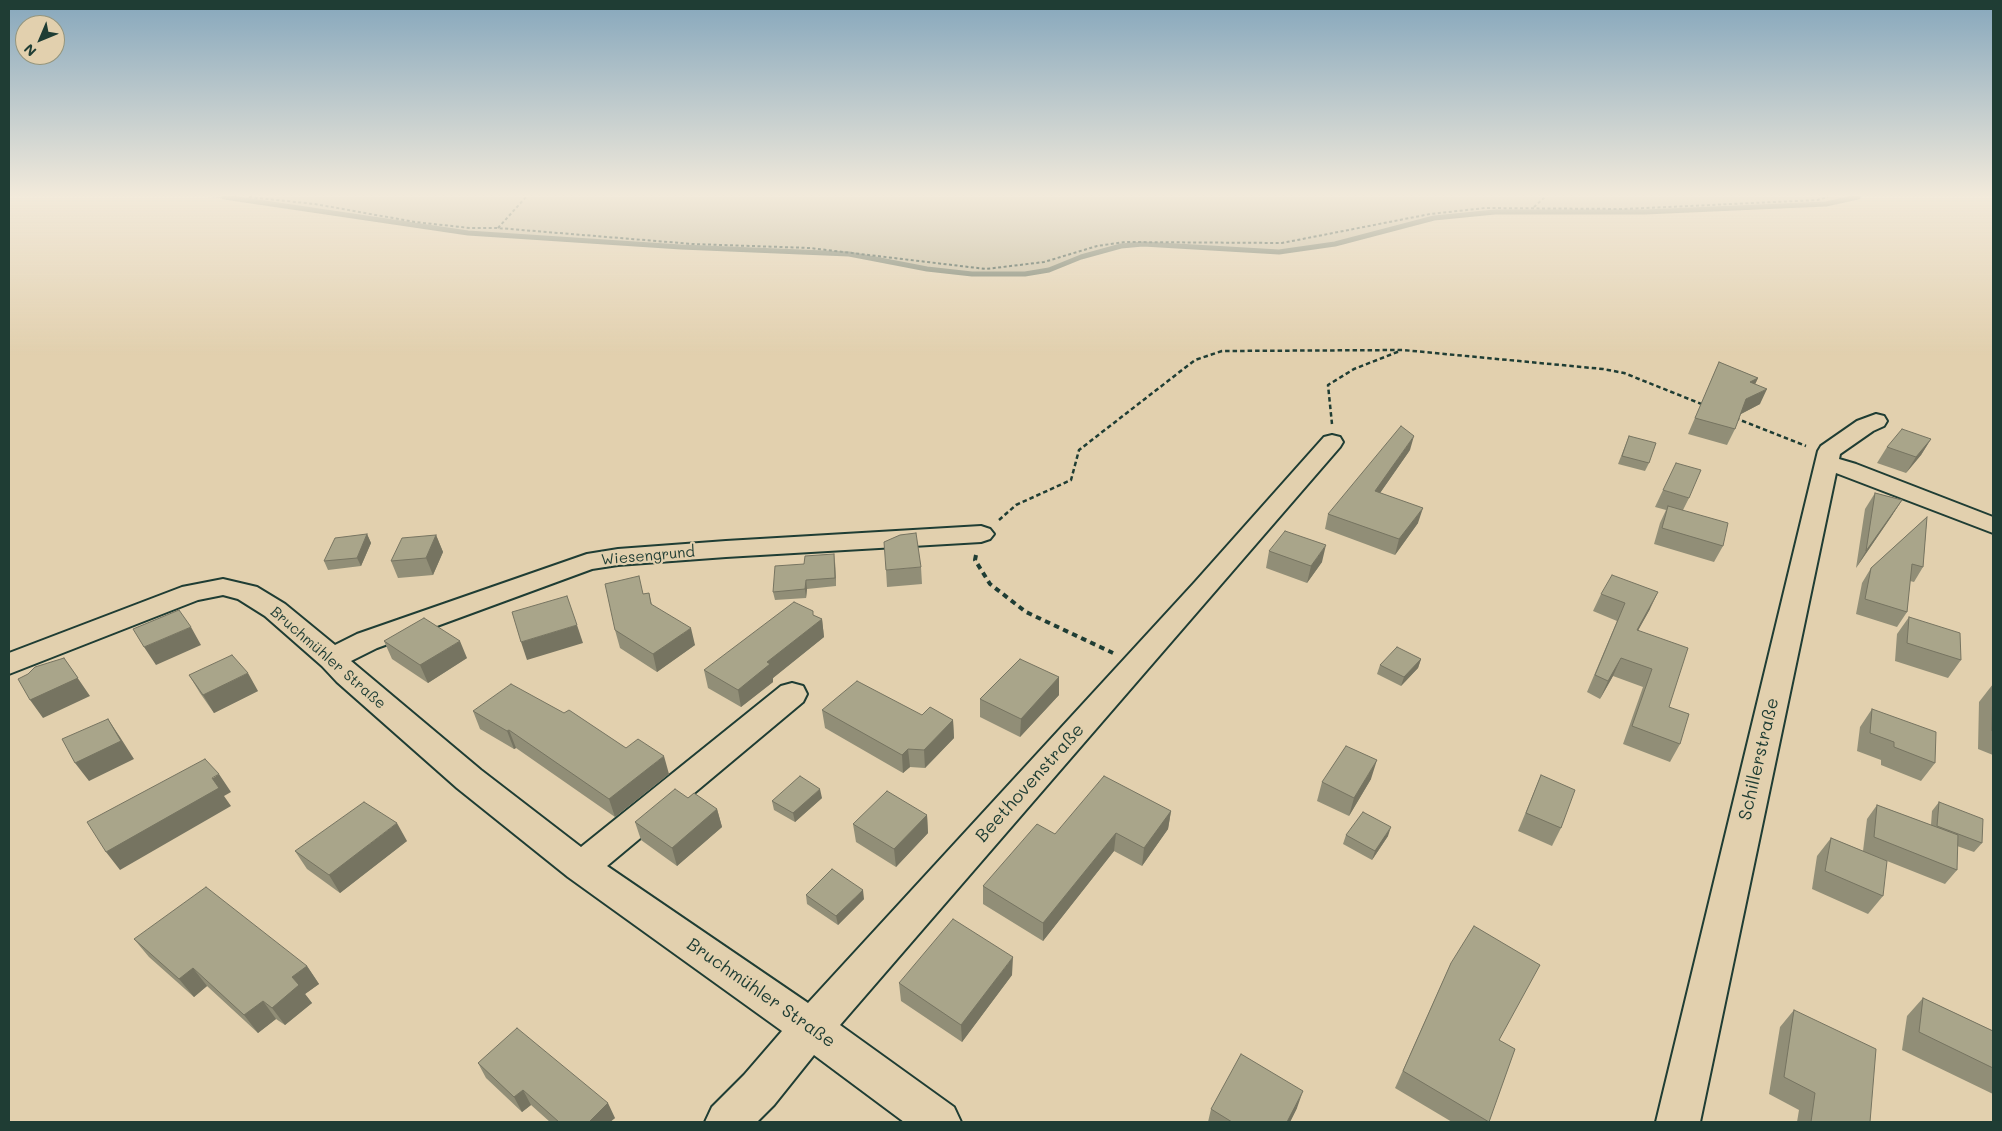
<!DOCTYPE html>
<html>
<head>
<meta charset="utf-8">
<style>
  body { margin:0 }
  #map { position:relative; width:2002px; height:1131px; overflow:hidden; background:#e2d0ae; font-family:Mali,sans-serif }
  canvas { display:block }
  .frame { position:absolute; inset:0; border:10px solid #1f3d34; pointer-events:none }
  .north { position:absolute; left:15px; top:15px; width:50px; height:50px; box-sizing:border-box; background:#e2d0ae; border:1px solid #94957d; border-radius:50%; rotate:225deg; font-size:14px; font-weight:700; line-height:20px; text-align:center; color:#1f3d34 }
  .north::after { content:''; display:block; margin:auto; width:18px; height:22px; background:#1f3d34; clip-path:polygon(50% 0,100% 100%,50% 72%,0 100%) }
</style>
</head>
<body>
<div id="map">
<canvas width="2002" height="1131"></canvas>
<div class="frame"></div>
<div class="north">N</div>
</div>
<script>
const ctx = document.querySelector('canvas').getContext('2d');
ctx.lineJoin = 'round';
function paint(path, color) {
  ctx.fillStyle = color;
  ctx.fill(path, 'evenodd');
}
function shape(rows) {
  const path = new Path2D();
  for (const r of rows) {
    path.moveTo(r[0], r[1]);
    for (let i = 2; i < r.length; i += 2) path.lineTo(r[i], r[i + 1]);
  }
  return path;
}
function trace(path, color, width, dash) {
  ctx.strokeStyle = color;
  ctx.lineWidth = width;
  ctx.lineCap = dash ? 'butt' : 'round';
  ctx.setLineDash(dash || []);
  ctx.stroke(path);
}
function write(font, color, halo, rows, align = 'center') {
  ctx.font = font + ' Mali,sans-serif';
  ctx.lineWidth = 4.5;
  ctx.setLineDash([]);
  ctx.textBaseline = 'middle';
  ctx.strokeStyle = halo;
  ctx.fillStyle = color;
  for (const [text, x, y, turn = 0] of rows) {
    ctx.save();
    ctx.translate(x, y);
    ctx.rotate((+turn || 0) * Math.PI / 180);
    ctx.textAlign = isNaN(turn) ? turn : align;
    if (halo) ctx.strokeText(text, 0, 0);
    ctx.fillText(text, 0, 0);
    ctx.restore();
  }
}
const green = shape([
  [208,197,1858,197,1826,204,1645,212,1495,212,1434,218,1335,244,1279,252,1143,244,1121,246,1081,257,1049,270,1025,274,972,274,927,269,888,260,849,254,681,247,468,233,426,228,306,208]
]);
const stream = shape([
  [224,197,468,233,681,247,849,254,927,269,972,274,1025,274,1049,270,1081,257,1121,246,1143,244,1279,252,1335,244,1434,218,1495,212,1645,212,1826,204,1858,197]
]);
const pathFar2 = shape([
  [249,197,315,204,415,222,470,228,498,228,693,244,810,248,986,269,1044,262,1097,246,1125,242,1282,243,1430,214,1485,208,1624,209,1817,200,1828,197],
  [1534,207,1545,197],
  [498,228,526,197]
]);
const pathFar1 = shape([
  [1735,418,1806,446],
  [1332,424,1328,385,1354,369,1400,351],
  [999,520,1016,505,1071,480,1079,450,1195,360,1222,351,1403,350,1603,369,1624,373,1704,405]
]);
const path = shape([
  [976,555,975,560,990,584,1026,612,1113,653]
]);
const minor = shape([
  [1876,414,1884,416,1887,421,1884,426,1873,431,1840,454,1839,459,1856,464,1993,517,1993,533,1836,473,1700,1122,1656,1122,1818,451,1821,446,1857,421,1876,414],
  [1332,435,1340,437,1343,442,1340,447,840,1025,954,1107,961,1122,904,1122,814,1055,774,1105,757,1122,705,1122,712,1107,744,1075,782,1031,568,877,457,788,337,682,322,666,265,616,238,599,223,595,198,600,9,674,9,653,182,587,223,579,257,587,285,604,335,645,357,634,587,554,618,549,726,541,981,526,990,529,994,534,990,539,981,542,726,557,618,565,592,569,377,648,351,661,481,770,581,847,781,686,792,683,803,686,807,694,803,702,607,866,808,1003,1194,583,1324,437,1332,435]
]);
const wall = shape([
  [1719,362,1758,378,1755,384,1760,404,1741,414,1735,429,1727,445,1688,434],
  [1629,436,1649,463,1645,471,1618,464],
  [1931,439,1921,455,1906,473,1877,463,1887,447],
  [1410,450,1380,493,1418,523,1395,555,1325,529,1328,514],
  [1663,490,1689,498,1683,510,1723,546,1714,562,1654,544,1660,523,1666,510,1655,507],
  [1875,493,1902,500,1891,517,1856,568,1865,509],
  [1927,517,1923,567,1914,582,1910,581,1907,612,1897,627,1856,614,1862,583,1871,568],
  [367,534,371,543,361,566,328,570,324,561],
  [436,535,443,552,433,575,398,578,391,561],
  [1269,551,1322,562,1307,583,1266,568],
  [835,562,836,586,807,589,806,598,775,600,773,592],
  [921,567,922,584,887,587,886,570],
  [649,593,652,605,695,645,657,672,620,648,615,630,643,594],
  [1601,594,1650,609,1638,630,1669,707,1680,744,1670,762,1623,744,1643,687,1613,676,1600,699,1587,692,1617,621,1593,611],
  [813,615,822,619,824,637,773,678,773,682,741,707,708,688,704,670],
  [1909,617,1961,660,1948,678,1895,661,1897,634],
  [384,641,467,658,428,683,392,659],
  [1421,659,1418,668,1401,686,1377,674,1380,665],
  [189,675,258,691,214,713,200,693],
  [1059,677,1059,695,1020,737,980,717,980,699],
  [1993,684,1993,755,1978,749,1979,702],
  [1872,709,1935,763,1921,781,1881,765,1881,760,1857,751,1860,727],
  [822,710,922,715,953,720,954,738,925,768,910,767,903,773,825,728],
  [473,711,626,748,669,774,615,817,516,748,514,749,480,729],
  [1541,775,1561,828,1552,846,1518,831],
  [1371,779,1349,816,1317,801,1322,782],
  [688,798,717,809,722,827,677,866,641,840,635,822],
  [822,798,795,822,774,810,772,801],
  [1939,802,1982,843,1974,852,1957,846,1957,870,1945,884,1877,857,1883,896,1868,914,1812,889,1817,856,1831,838,1863,851,1867,819,1877,805,1931,825,1932,811],
  [1171,811,1168,829,1142,866,1114,851,1043,941,983,904,983,886,1055,834],
  [927,815,928,833,896,867,856,842,853,824],
  [1346,835,1388,836,1372,860,1343,844],
  [407,841,340,893,307,869,295,851],
  [806,895,864,899,838,925,807,904],
  [134,939,307,966,319,984,305,994,312,1003,285,1025,276,1019,258,1033,207,986,194,997,149,957],
  [1451,963,1499,1041,1515,1049,1488,1122,1452,1122,1395,1088],
  [1012,975,962,1042,901,1001,899,983],
  [1923,998,1993,1031,1993,1094,1902,1050,1907,1016],
  [1794,1010,1870,1122,1797,1122,1799,1110,1769,1094,1780,1027],
  [478,1063,615,1118,610,1122,550,1122,531,1105,522,1112,486,1078],
  [1297,1108,1290,1122,1208,1122,1211,1109]
]);
const shadedWall = shape([
  [1758,378,1751,393,1750,382],
  [1767,389,1760,404,1739,415,1746,399],
  [1414,436,1410,450,1371,506,1375,491],
  [1931,439,1921,455,1906,473,1916,457],
  [1902,500,1891,517,1856,568,1866,551],
  [1423,508,1418,523,1395,555,1399,539],
  [367,534,371,543,361,566,357,558],
  [436,535,443,552,433,575,426,558],
  [1326,545,1322,562,1307,583,1311,566],
  [834,554,835,562,836,586,835,578],
  [806,580,807,589,806,598,805,589],
  [1658,592,1650,609,1629,647,1637,630],
  [822,619,824,637,773,678,773,682,741,707,738,690,767,662],
  [577,625,583,643,527,660,521,642],
  [191,627,201,645,156,665,144,647],
  [691,628,695,645,657,672,653,654],
  [460,641,467,658,428,683,420,665],
  [64,658,90,696,43,718,30,700],
  [1621,658,1613,676,1600,699,1608,681],
  [1421,659,1418,668,1401,686,1404,677],
  [248,673,258,691,214,713,203,695],
  [1059,677,1059,695,1020,737,1021,719],
  [108,719,120,737,134,759,89,781,75,763],
  [953,720,954,738,925,768,924,750],
  [509,730,516,748,514,749,507,731],
  [908,749,910,767,903,773,902,755],
  [664,756,669,774,615,817,609,799],
  [1377,760,1371,779,1349,816,1354,798],
  [219,774,231,792,224,796,231,806,120,870,106,852],
  [820,789,822,798,795,822,793,813],
  [717,809,722,827,677,866,672,848],
  [1171,811,1168,829,1142,866,1144,848],
  [927,815,928,833,896,867,894,849],
  [397,823,407,841,340,893,329,875],
  [1391,827,1388,836,1372,860,1375,851],
  [1116,833,1114,851,1043,941,1043,923],
  [863,890,864,899,838,925,836,916],
  [1013,957,1012,975,962,1042,961,1025],
  [307,966,319,984,305,994,312,1003,285,1025,272,1008,292,977],
  [193,968,207,986,194,997,179,979],
  [263,1001,276,1019,258,1033,244,1015],
  [523,1090,531,1105,522,1112,514,1097],
  [1303,1091,1297,1108,1290,1122,1287,1122],
  [608,1103,615,1118,610,1122,589,1122]
]);
const building = shape([
  [1719,362,1758,378,1750,382,1767,389,1746,399,1735,429,1695,418,1719,362],
  [1401,426,1414,436,1375,491,1423,508,1399,539,1328,514,1401,426],
  [1902,429,1931,439,1916,457,1887,447,1902,429],
  [1629,436,1656,443,1649,463,1622,456,1629,436],
  [1676,463,1701,470,1689,498,1663,490,1676,463],
  [1875,493,1902,500,1866,551,1875,493],
  [1668,506,1728,523,1723,546,1662,528,1668,506],
  [1927,517,1923,567,1912,564,1907,612,1865,599,1871,568,1927,517],
  [1285,531,1326,545,1311,566,1269,551,1285,531],
  [916,533,921,567,886,570,884,542,900,535,916,533],
  [367,534,357,558,324,561,335,538,367,534],
  [436,535,426,558,391,561,402,538,436,535],
  [834,554,835,578,806,580,805,589,773,592,775,566,804,564,805,556,834,554],
  [1612,575,1658,592,1637,630,1688,648,1669,707,1689,714,1680,744,1632,726,1652,669,1621,658,1608,681,1595,675,1625,603,1601,594,1612,575],
  [639,576,643,594,649,593,651,604,691,628,653,654,615,630,605,584,639,576],
  [567,596,577,625,521,642,512,612,567,596],
  [794,602,813,611,813,615,822,619,767,662,770,664,738,690,704,670,794,602],
  [179,610,191,627,144,647,133,629,179,610],
  [1909,617,1960,633,1961,660,1907,643,1909,617],
  [424,618,460,641,420,665,384,641,424,618],
  [1397,647,1421,659,1404,677,1380,665,1397,647],
  [232,655,248,673,203,695,189,675,232,655],
  [64,658,78,678,30,700,18,679,28,674,35,667,64,658],
  [1020,659,1059,677,1021,719,980,699,1020,659],
  [857,681,922,715,930,707,953,720,924,750,908,749,902,755,822,710,857,681],
  [511,684,564,713,569,710,626,748,638,739,664,756,609,799,509,730,507,731,473,711,511,684],
  [1993,684,1993,732,1992,731,1993,684],
  [1872,709,1936,732,1935,763,1894,747,1894,742,1870,733,1872,709],
  [108,719,121,741,75,763,62,739,108,719],
  [1346,746,1377,760,1354,798,1322,782,1346,746],
  [205,759,219,774,212,778,219,788,106,852,87,822,205,759],
  [1541,775,1575,790,1561,828,1526,813,1541,775],
  [800,776,820,789,793,813,772,801,800,776],
  [1104,776,1171,811,1144,848,1116,833,1043,923,983,886,1037,824,1055,834,1104,776],
  [675,789,688,798,694,793,717,809,672,848,635,822,675,789],
  [887,791,927,815,894,849,853,824,887,791],
  [364,802,397,823,329,875,295,851,364,802],
  [1939,802,1983,819,1982,843,1937,826,1939,802],
  [1877,805,1958,835,1957,870,1874,837,1877,805],
  [1363,812,1391,827,1375,851,1346,835,1363,812],
  [1831,838,1887,861,1883,896,1825,871,1831,838],
  [832,869,863,890,836,916,806,895,832,869],
  [206,887,307,966,292,977,299,985,272,1008,263,1001,244,1015,193,968,179,979,134,939,206,887],
  [953,919,1013,957,961,1025,899,983,953,919],
  [1474,926,1540,965,1499,1040,1515,1049,1489,1122,1403,1071,1451,963,1474,926],
  [1923,998,1993,1031,1993,1068,1919,1032,1923,998],
  [1794,1010,1876,1049,1870,1122,1811,1122,1815,1093,1784,1077,1794,1010],
  [517,1028,608,1103,589,1122,559,1122,523,1090,514,1097,478,1063,517,1028],
  [1241,1054,1303,1091,1287,1122,1232,1122,1211,1109,1241,1054]
]);
const streetNames = [
  ["Wiesengrund",648,556,-5],
  ["Bruchmühler Straße",328,658,41]
];
const nearStreetnames = [
  ["Schillerstraße",1759,759,-77],
  ["Beethovenstraße",1030,783,-48],
  ["Bruchmühler Straße",761,993,35]
];
paint(green, '#bfb698');
trace(stream, '#65715f', 5);
trace(minor, '#1f3d34', 4);
trace(pathFar2, '#1f3d34', 2, [3, 2.5]);
trace(pathFar1, '#1f3d34', 2.5, [4.5, 3]);
trace(path, '#1f3d34', 4, [5.5, 4.5]);
paint(minor, '#e2d0ae');
paint(wall, '#918e77');
paint(shadedWall, '#767461');
paint(building, '#a9a58a');
trace(building, '#767461', 1);
const sky = ctx.createLinearGradient(0, 0, 0, 355);
sky.addColorStop(0, '#86a7bc');
sky.addColorStop(0.55, '#f2eadb');
sky.addColorStop(1, '#f2eadb00');
ctx.fillStyle = sky;
ctx.fillRect(0, 0, 2002, 355);
write('15px', '#1f3d34', '#e2d0ae', streetNames);
write('18px', '#1f3d34', '#e2d0ae', nearStreetnames);
</script>
</body>
</html>
